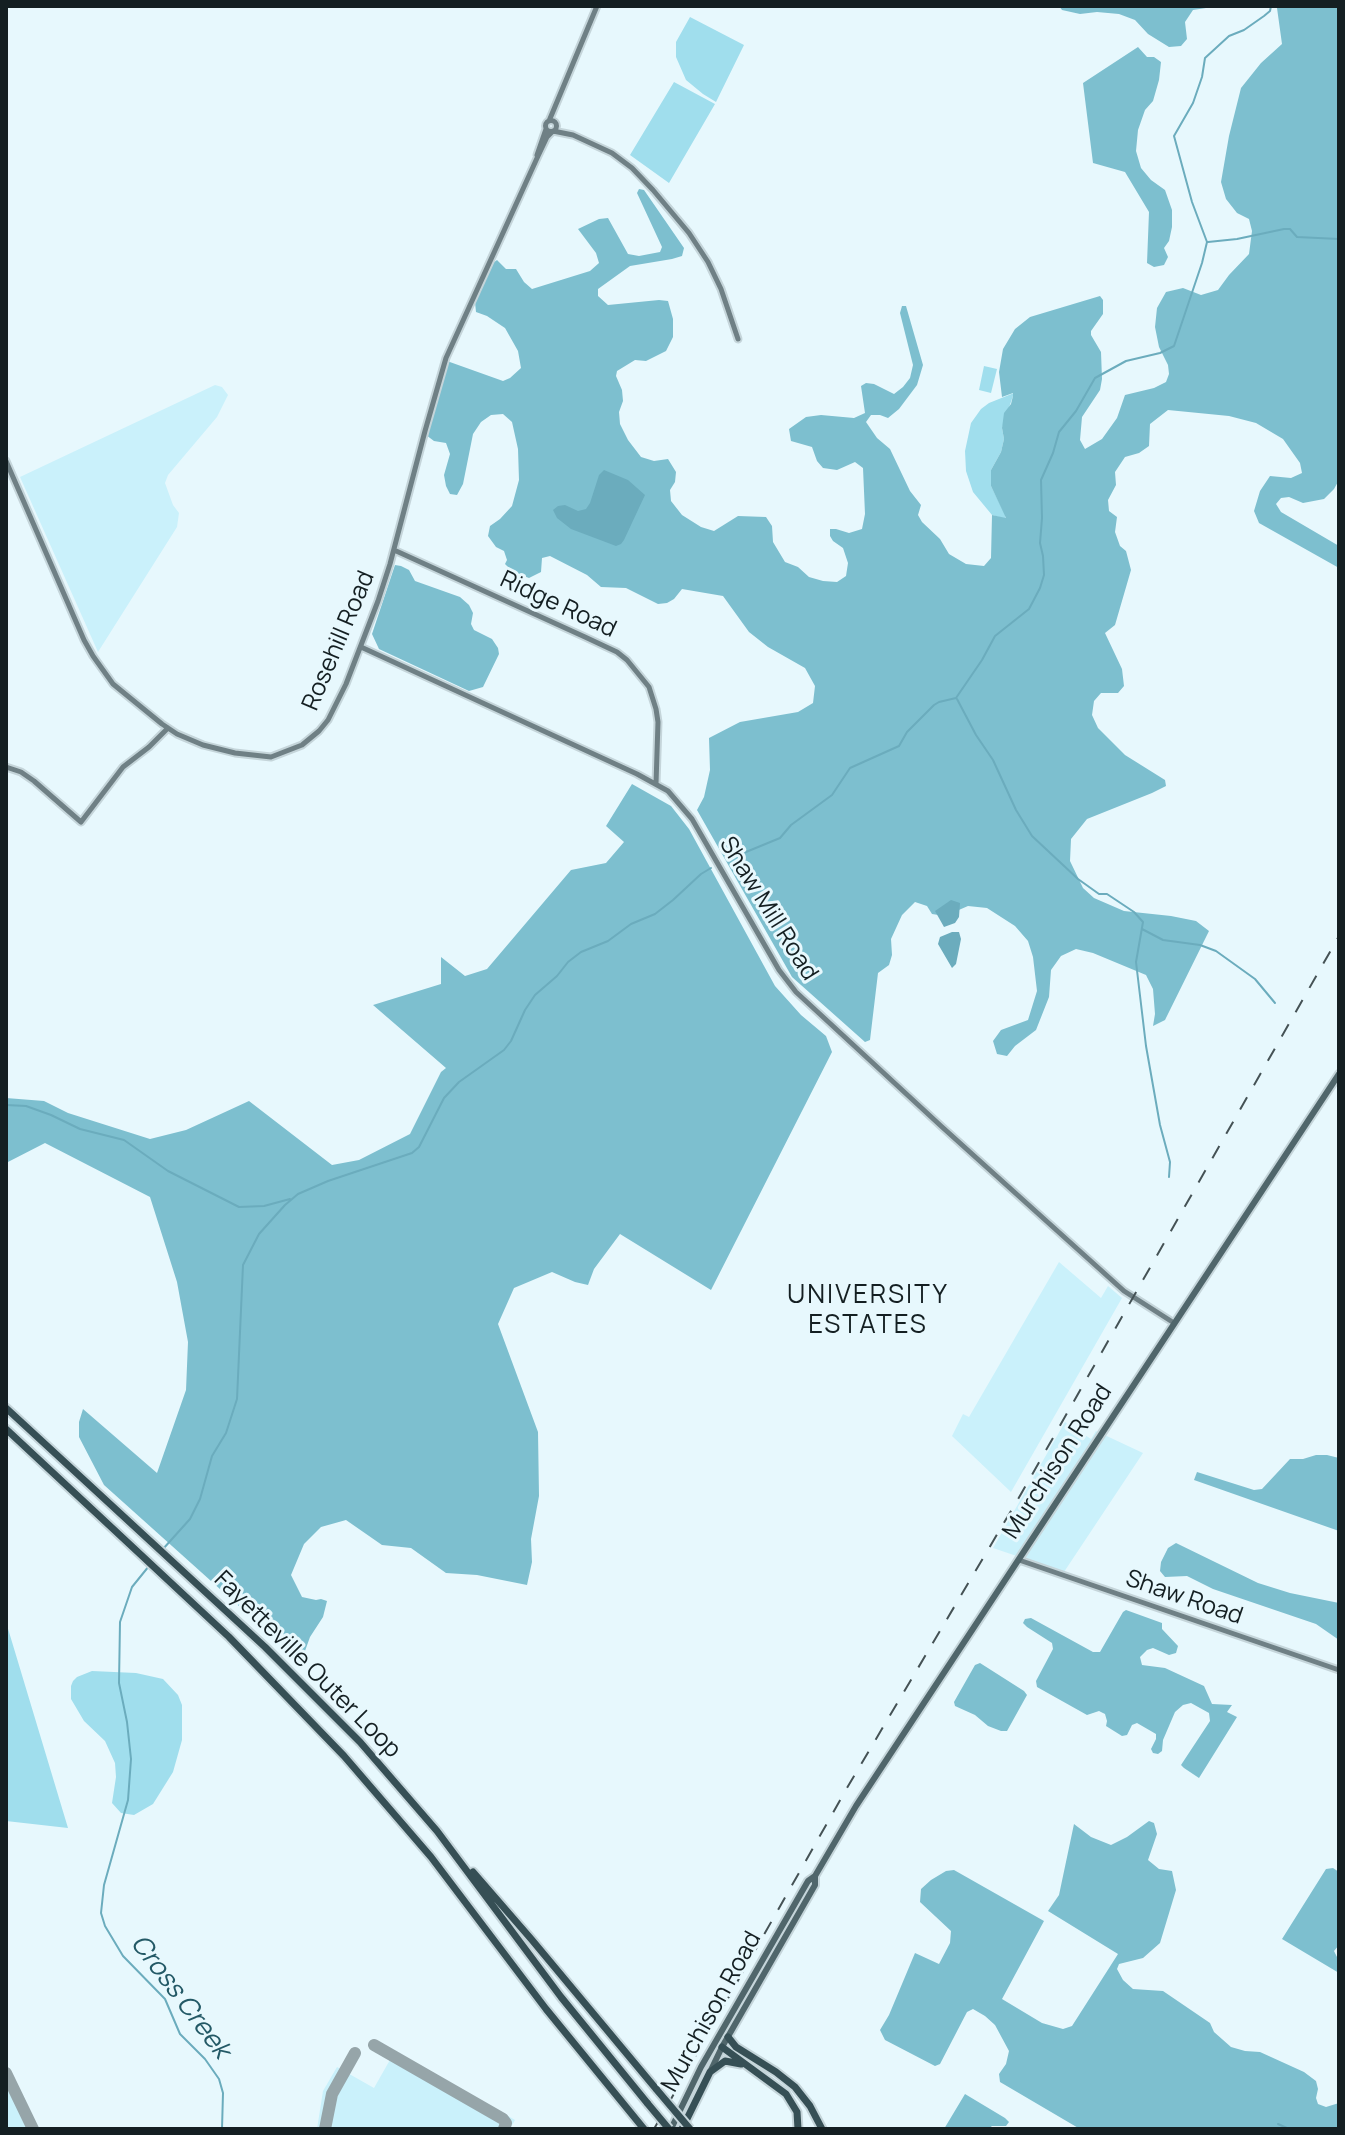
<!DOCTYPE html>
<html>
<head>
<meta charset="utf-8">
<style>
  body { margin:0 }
  #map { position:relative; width:1345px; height:2135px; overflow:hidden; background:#e7f8fd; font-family:Manrope,sans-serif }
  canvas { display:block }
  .frame { position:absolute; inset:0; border:8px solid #141f22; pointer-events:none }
</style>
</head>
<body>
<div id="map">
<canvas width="1345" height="2135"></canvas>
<div class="frame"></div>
</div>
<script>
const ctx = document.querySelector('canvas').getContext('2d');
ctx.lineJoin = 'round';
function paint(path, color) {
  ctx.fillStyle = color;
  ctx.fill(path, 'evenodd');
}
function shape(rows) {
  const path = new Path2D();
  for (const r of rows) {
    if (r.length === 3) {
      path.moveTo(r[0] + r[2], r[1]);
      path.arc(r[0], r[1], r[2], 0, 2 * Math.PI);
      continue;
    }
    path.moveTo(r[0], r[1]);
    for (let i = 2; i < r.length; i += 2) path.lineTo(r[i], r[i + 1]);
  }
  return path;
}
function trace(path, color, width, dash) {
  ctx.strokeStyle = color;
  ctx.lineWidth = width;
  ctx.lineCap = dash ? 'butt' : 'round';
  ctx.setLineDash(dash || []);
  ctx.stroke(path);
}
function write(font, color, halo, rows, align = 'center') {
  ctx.font = font + ' Manrope,sans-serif';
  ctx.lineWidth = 6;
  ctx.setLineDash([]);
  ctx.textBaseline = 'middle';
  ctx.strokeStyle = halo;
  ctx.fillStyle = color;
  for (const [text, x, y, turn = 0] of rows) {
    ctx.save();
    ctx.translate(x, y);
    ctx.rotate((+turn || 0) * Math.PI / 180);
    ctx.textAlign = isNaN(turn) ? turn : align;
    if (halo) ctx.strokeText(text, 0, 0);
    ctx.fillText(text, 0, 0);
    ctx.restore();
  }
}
const built = shape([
  [215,385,222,387,228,395,217,417,168,475,165,483,173,505,179,513,177,527,98,652,20,477],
  [1059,1262,1101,1298,1108,1286,1122,1298,1011,1492,952,1436,963,1414,969,1417],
  [1065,1422,1091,1439,1096,1431,1143,1453,1064,1572,993,1548],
  [395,2051,515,2120,510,2129,317,2129,323,2091,337,2067,374,2088],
  [6,2064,38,2129,6,2129]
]);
const green = shape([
  [690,17,744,45,716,102,703,94,686,80,676,57,676,42],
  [674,82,715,104,669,183,630,155],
  [984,366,997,369,991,393,979,390],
  [1014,393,1002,428,1004,439,1001,452,991,470,991,486,1005,514,1006,519,992,515,973,492,966,471,965,451,971,423,981,409,989,403],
  [6,1622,68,1828,6,1821],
  [92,1671,136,1673,163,1679,178,1695,182,1705,182,1740,173,1772,153,1804,134,1815,121,1813,112,1803,116,1777,115,1763,105,1741,84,1721,71,1699,71,1686,73,1681,77,1677]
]);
const forest = shape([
  [1059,6,1219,6,1193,10,1185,22,1187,39,1181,46,1169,47,1148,34,1135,20,1119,14,1097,12,1080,14,1062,10],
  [1279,6,1339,6,1339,480,1334,489,1324,499,1303,503,1289,497,1281,498,1276,504,1281,512,1339,546,1339,568,1259,523,1254,511,1260,491,1270,476,1291,478,1302,473,1300,463,1283,439,1256,423,1229,416,1168,410,1150,424,1149,446,1139,453,1125,457,1115,472,1116,485,1108,500,1109,511,1117,517,1115,532,1120,546,1126,551,1131,570,1115,625,1105,633,1122,669,1124,686,1118,693,1101,693,1094,701,1092,715,1098,728,1125,755,1165,780,1166,786,1152,793,1087,819,1071,839,1070,861,1083,888,1094,898,1124,911,1171,916,1196,921,1209,931,1165,1020,1153,1026,1155,1014,1153,989,1146,975,1093,953,1076,949,1061,956,1051,970,1049,997,1036,1030,1015,1046,1007,1056,997,1054,993,1041,1001,1030,1028,1020,1037,991,1033,957,1028,941,1015,926,987,908,968,906,945,916,932,914,927,906,915,902,902,915,891,939,892,955,889,965,878,973,870,1040,865,1042,792,977,697,810,704,797,710,770,709,738,740,722,798,712,813,703,815,686,805,668,768,647,749,632,723,596,682,589,674,599,667,603,658,604,626,588,601,587,587,575,550,556,542,558,541,572,529,578,513,572,505,564,507,560,504,551,496,547,488,536,490,526,500,519,512,506,519,480,518,449,512,422,503,414,491,415,481,422,473,434,463,484,457,495,450,494,446,486,444,475,450,454,446,443,434,441,426,435,447,361,503,381,510,378,521,368,518,351,505,328,487,316,476,312,475,302,493,263,497,260,506,269,516,269,524,282,532,289,590,271,599,263,596,253,578,229,599,219,608,218,628,254,639,256,660,252,662,247,637,193,639,189,644,190,684,248,682,256,672,259,630,266,598,289,598,296,608,305,659,300,668,301,673,319,673,337,666,351,646,361,635,360,617,371,616,376,622,390,623,401,619,412,620,424,628,440,641,457,654,461,668,459,676,472,675,482,670,490,671,501,682,515,701,527,714,531,738,516,766,517,772,526,773,542,785,562,798,567,809,577,823,581,837,582,846,576,848,563,843,548,833,541,830,536,830,529,836,529,849,533,862,529,865,514,863,468,855,462,837,470,823,468,817,461,812,447,791,441,789,429,806,417,821,415,854,418,865,413,861,386,866,383,874,384,894,394,903,387,910,378,913,365,900,313,902,306,906,306,923,365,917,385,899,409,888,418,880,415,871,415,866,422,877,438,890,449,910,491,921,505,918,515,922,522,940,539,949,554,966,564,984,566,991,558,992,515,1006,518,991,486,991,470,1001,452,1004,439,1002,428,1004,413,1011,404,1013,396,1013,393,1002,397,999,372,1003,349,1015,329,1030,317,1100,296,1103,300,1103,314,1091,331,1091,335,1101,352,1102,379,1100,390,1082,417,1080,440,1085,449,1102,439,1117,418,1125,395,1154,388,1166,382,1169,374,1168,365,1159,347,1155,327,1157,308,1166,292,1183,288,1201,295,1218,290,1229,275,1249,254,1252,231,1249,219,1237,213,1226,199,1221,182,1229,136,1241,88,1261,63,1282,44,1277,8],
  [1138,47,1147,57,1154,57,1161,62,1159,80,1153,101,1145,110,1138,130,1136,151,1141,168,1151,180,1165,190,1172,210,1172,227,1169,241,1164,248,1168,257,1164,265,1154,267,1147,263,1149,212,1125,172,1093,163,1083,83],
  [395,565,401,566,409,570,415,581,460,597,469,605,473,613,471,624,474,630,492,639,498,648,499,654,483,687,469,691,379,649,372,634],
  [632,784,671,806,689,829,775,986,801,1015,826,1036,832,1052,711,1290,620,1234,594,1269,588,1285,575,1282,552,1272,514,1288,498,1324,538,1432,539,1496,531,1539,532,1562,527,1585,477,1575,446,1573,411,1548,382,1545,346,1520,321,1527,304,1544,291,1575,302,1597,316,1600,321,1599,327,1601,323,1617,310,1637,305,1651,294,1653,286,1643,277,1625,259,1612,240,1607,104,1485,79,1437,79,1422,83,1409,157,1473,186,1390,188,1342,177,1282,150,1197,45,1143,6,1163,6,1098,44,1101,68,1113,150,1139,186,1130,249,1101,332,1165,359,1160,410,1134,441,1072,446,1068,373,1005,441,984,441,957,465,976,487,969,571,870,606,863,624,842,606,826],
  [1316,1455,1327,1455,1339,1458,1339,1531,1194,1480,1197,1472,1254,1490,1262,1489,1290,1459,1303,1459],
  [1176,1543,1258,1583,1290,1593,1339,1603,1339,1640,1316,1624,1213,1589,1187,1576,1165,1577,1160,1571,1161,1562,1168,1548],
  [1126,1610,1162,1623,1162,1629,1178,1646,1176,1653,1169,1655,1153,1648,1147,1650,1140,1657,1142,1665,1165,1668,1204,1686,1212,1704,1232,1705,1227,1712,1237,1717,1199,1778,1184,1768,1181,1765,1210,1721,1209,1713,1191,1703,1183,1705,1175,1712,1163,1740,1162,1751,1158,1754,1153,1753,1151,1749,1156,1739,1156,1734,1137,1723,1132,1725,1127,1735,1122,1736,1106,1726,1107,1721,1105,1714,1099,1711,1087,1715,1037,1687,1036,1681,1053,1649,1052,1643,1027,1627,1023,1623,1025,1619,1031,1618,1093,1652,1100,1652,1123,1612],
  [980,1663,1024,1691,1027,1695,1007,1731,1001,1731,988,1726,975,1715,955,1706,954,1702,975,1665],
  [1149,1821,1154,1823,1157,1834,1148,1860,1159,1869,1172,1871,1176,1890,1160,1943,1143,1958,1119,1964,1117,1969,1123,1980,1133,1989,1163,1991,1210,2023,1214,2032,1231,2047,1245,2051,1260,2052,1304,2072,1316,2081,1318,2089,1316,2098,1318,2104,1326,2107,1339,2103,1339,2129,1080,2129,1000,2082,999,2074,1006,2064,1009,2051,995,2025,985,2016,973,2009,967,2012,940,2064,935,2066,885,2040,880,2030,889,2015,915,1953,939,1964,950,1943,951,1931,920,1902,921,1889,931,1880,946,1871,954,1870,1044,1921,1002,1999,1042,2023,1063,2029,1072,2026,1118,1954,1048,1911,1059,1895,1074,1824,1091,1837,1111,1845,1127,1837],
  [1333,1868,1339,1872,1339,1945,1334,1951,1339,1961,1339,1973,1282,1939,1326,1869],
  [965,2094,1005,2118,1009,2122,1006,2126,992,2126,988,2129,944,2129]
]);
const water = shape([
  [604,470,628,480,645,495,624,540,621,544,616,546,571,529,557,518,553,510,558,506,565,505,578,511,586,509,590,503,599,475],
  [951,900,960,903,959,917,955,923,944,927,935,911],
  [952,932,959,932,961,939,956,964,952,968,938,944,940,937]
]);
const stream = shape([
  [1208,242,1237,239,1284,229,1290,229,1297,237,1339,239],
  [957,699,976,735,993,760,1016,810,1032,836,1078,879,1099,894,1107,894,1134,912,1143,922,1136,962,1146,1046,1160,1125,1170,1162,1169,1177],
  [729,859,780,838,791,825,832,795,850,768,899,746,907,732,934,705,939,702,956,698,982,660,995,636,1029,609,1040,588,1044,575,1043,556,1040,543,1042,518,1041,480,1053,453,1059,432,1076,411,1095,378,1126,361,1160,353,1174,346,1202,263,1207,242,1192,202,1174,136,1193,103,1202,77,1205,58,1229,36,1244,30,1264,16,1270,11,1271,6],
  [1142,929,1163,940,1200,945,1216,951,1255,979,1275,1003],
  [6,1105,26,1106,51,1115,80,1129,124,1140,168,1171,239,1207,264,1206,290,1199],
  [163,1549,190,1519,200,1499,212,1456,226,1433,237,1399,243,1265,259,1234,285,1205,298,1194,328,1181,412,1153,419,1147,444,1098,459,1082,504,1050,511,1041,525,1010,535,995,557,976,568,962,581,952,608,941,631,924,655,914,673,900,701,874,711,868],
  [149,1566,132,1587,120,1622,119,1683,127,1722,131,1759,128,1800,104,1885,101,1913,105,1926,123,1956,165,1999,180,2034,205,2059,219,2079,223,2093,222,2129],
  [1278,2124,1289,2129]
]);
const taxiway = shape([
  [374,2045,503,2119,506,2123,504,2129],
  [6,2073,33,2129],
  [325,2129,332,2094,355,2053]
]);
const secondary = shape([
  [551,126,5.5],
  [549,121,597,6],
  [553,131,573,135,612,153,632,168,653,190,689,233,708,262,721,289,738,339],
  [537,155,546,129],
  [6,461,84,640,93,656,113,684,162,724,177,734,203,745,235,753,271,757,302,745,319,731,328,720,346,684,378,601,390,564,425,431,446,358,538,156,547,137,552,132],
  [394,550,585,637,617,652,627,660,649,687,656,709,658,722,656,784],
  [361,647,637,774,668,791,692,819,779,970,796,992,941,1126,1124,1291,1174,1323],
  [6,767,21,772,34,781,81,822,123,767,149,747,168,728],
  [1019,1560,1339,1670]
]);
const primary = shape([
  [710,2072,722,2047,815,1885,815,1876,856,1806,1339,1074],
  [671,2129,701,2067,808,1881,815,1876]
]);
const highway = shape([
  [6,1408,265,1647,360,1742,437,1831,561,1997,648,2104],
  [6,1429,229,1637,344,1756,431,1857,546,2009,644,2129],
  [473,1872,532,1940,657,2090],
  [728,2037,736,2047,776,2072,795,2087,810,2106,822,2129],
  [722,2047,786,2094,797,2112,798,2129],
  [682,2129,710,2072,725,2061,741,2064]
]);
const rail = shape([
  [654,2129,847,1788,1021,1494,1339,936]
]);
const highwayBridge = shape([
  [657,2090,690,2129],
  [648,2104,669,2129]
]);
const streetNames = [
  ["Ridge Road",558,605,25],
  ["Rosehill Road",339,641,-67],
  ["Shaw Mill Road",768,909,58],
  ["Murchison Road",1058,1462,-57],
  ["Shaw Road",1184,1598,19],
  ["Fayetteville Outer Loop",307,1665,45],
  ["Murchison Road",712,2012,-61]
];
const neighbourhoodNames = [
  ["UNIVERSITY",868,1296],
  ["ESTATES",868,1326]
];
const waterNames = [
  ["Cross Creek",180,1997,53]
];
paint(built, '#caf1fb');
paint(green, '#a0deed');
paint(forest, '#7dbfcf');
paint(water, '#6bacbd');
trace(stream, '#6bacbd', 2);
trace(taxiway, '#96a5a9', 12);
trace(secondary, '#c5d5da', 9);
trace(primary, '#c5d5da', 10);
trace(highway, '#c5d5da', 11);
trace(secondary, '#6f8085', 5);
trace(primary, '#50666b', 6);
trace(highway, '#364f55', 7);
trace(rail, '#455255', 2, [14, 14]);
trace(highwayBridge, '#c5d5da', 11, []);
trace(highwayBridge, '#364f55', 7);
write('24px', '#141f22', '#e7f8fd', streetNames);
ctx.letterSpacing = '2px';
write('26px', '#141f22', '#e7f8fd', neighbourhoodNames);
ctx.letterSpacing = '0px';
write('italic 26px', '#235966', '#e7f8fd', waterNames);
</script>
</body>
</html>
